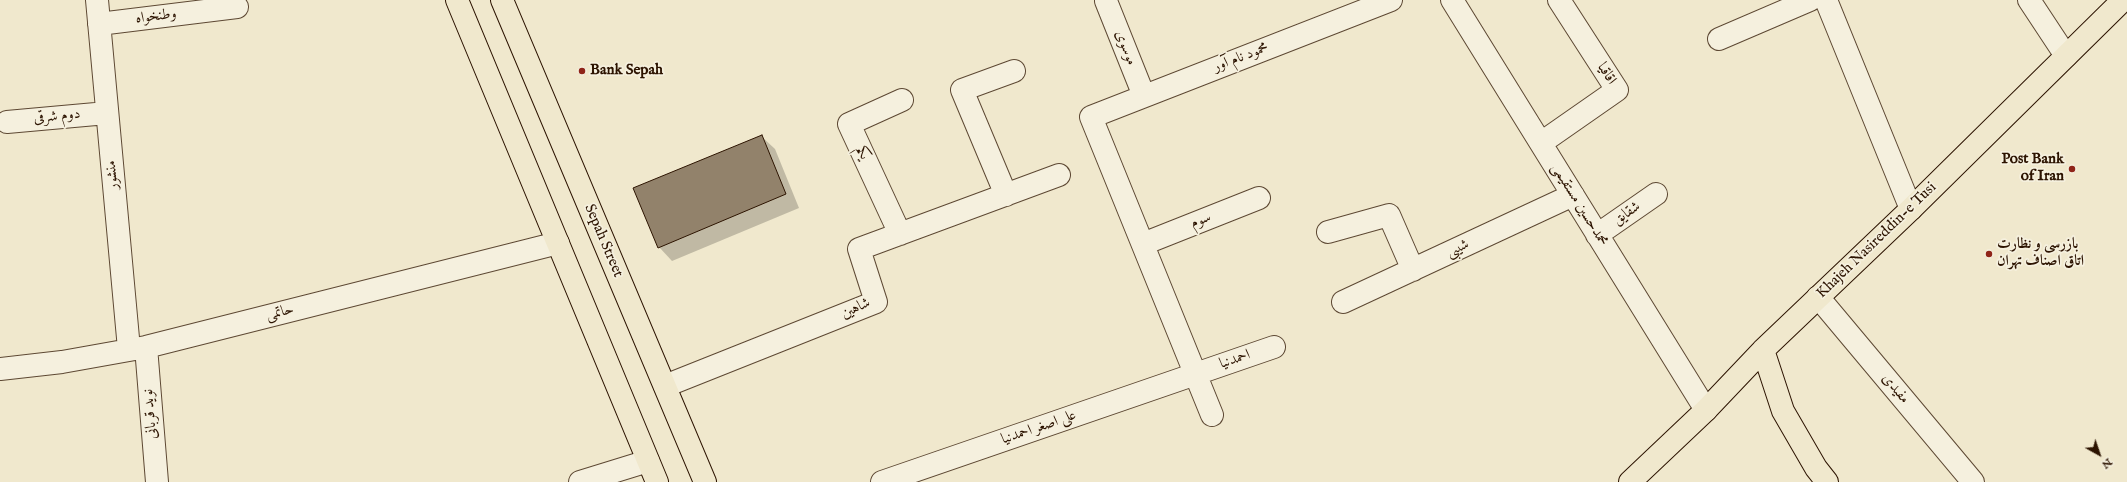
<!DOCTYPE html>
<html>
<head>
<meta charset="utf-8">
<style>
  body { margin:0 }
  #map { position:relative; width:2127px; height:482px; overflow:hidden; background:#f0e8cd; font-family:"IM FELL English",serif }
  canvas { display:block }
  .north { position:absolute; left:2079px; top:434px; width:40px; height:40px; -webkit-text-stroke:3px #f5f0de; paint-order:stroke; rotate:140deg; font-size:11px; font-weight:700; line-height:16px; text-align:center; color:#2c1300 }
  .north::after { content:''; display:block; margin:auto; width:14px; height:18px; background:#2c1300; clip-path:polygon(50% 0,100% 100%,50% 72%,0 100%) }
</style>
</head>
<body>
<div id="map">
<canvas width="2127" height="482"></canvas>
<div class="north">N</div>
</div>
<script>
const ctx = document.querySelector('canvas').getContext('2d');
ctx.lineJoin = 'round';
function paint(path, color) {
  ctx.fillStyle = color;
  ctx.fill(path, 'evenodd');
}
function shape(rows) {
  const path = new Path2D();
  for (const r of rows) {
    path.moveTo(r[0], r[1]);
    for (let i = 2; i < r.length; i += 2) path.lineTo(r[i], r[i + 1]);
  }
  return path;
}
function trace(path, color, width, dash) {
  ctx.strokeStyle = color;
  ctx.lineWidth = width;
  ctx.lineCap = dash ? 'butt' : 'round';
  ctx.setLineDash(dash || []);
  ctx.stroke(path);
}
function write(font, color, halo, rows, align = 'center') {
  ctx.font = font + ' "IM FELL English",Amiri,serif';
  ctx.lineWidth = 3.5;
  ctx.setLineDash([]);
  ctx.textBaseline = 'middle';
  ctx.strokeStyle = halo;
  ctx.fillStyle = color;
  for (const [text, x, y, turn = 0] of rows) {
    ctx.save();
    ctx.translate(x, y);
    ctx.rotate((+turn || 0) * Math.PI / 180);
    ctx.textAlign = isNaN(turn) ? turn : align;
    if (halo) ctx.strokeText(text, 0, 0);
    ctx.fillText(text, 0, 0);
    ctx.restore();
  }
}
const shadow = shape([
  [761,136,775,149,799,208,672,261,659,247]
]);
const building = shape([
  [762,135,786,194,658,248,633,188,762,135]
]);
const minor = shape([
  [97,0,129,349],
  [1452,0,1706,410],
  [1826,0,1911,209],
  [2029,0,2066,56],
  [1106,1,1144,96],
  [99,24,237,7],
  [1719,39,1810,0],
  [7,122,107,113],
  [1541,143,1617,90,1559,0],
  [1006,195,962,90,1014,71],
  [1328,232,1389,215,1413,270],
  [900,234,849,124,902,100],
  [1597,235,1656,194],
  [1143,244,1259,198],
  [1818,297,1973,482],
  [1343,302,1573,195],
  [146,347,157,482],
  [0,369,62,362,146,347,558,243],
  [665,386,876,302,859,249,1059,175],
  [1212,415,1091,117,1391,0],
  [580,482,648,461],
  [882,482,1274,347]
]);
const primary = shape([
  [457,0,657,482],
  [502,0,705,482],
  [1763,350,1783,411,1816,468,1827,482],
  [1630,482,1706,410,1763,350,1911,209,2123,0]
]);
const markers = [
  [582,71,4,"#8f2418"],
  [2072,169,4,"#8f2418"],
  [1989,254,4,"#8f2418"]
];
const streetNames = [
  ["وطنخواه",156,17,-7],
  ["موسوی",1125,48,69],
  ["محمود نام آور",1241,58,-21],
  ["اقاقیا",1606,74,57],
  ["دوم شرقی",57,117,-6],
  ["یکم",862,153,65],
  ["منشور",113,175,-95],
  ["محمدحسین مستقیمی",1579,205,58],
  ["شقایق",1627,214,-35],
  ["سوم",1201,221,-21],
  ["Sepah Street",603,241,67],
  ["Khajeh Nasireddin-e Tusi",1877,241,-44],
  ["شیبی",1458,249,-25],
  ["شاهین",856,309,-25],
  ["حاتمی",280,313,-14],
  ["احمدنیا",1235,360,-19],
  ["مفیدی",1895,389,50],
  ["نوید قربانی",151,414,-95],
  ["علی اصغر احمدنیا",1039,428,-19]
];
const poiNames = [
  ["Bank Sepah",590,71],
  ["Post Bank",2064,160,"right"],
  ["of Iran",2064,177,"right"],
  ["بازرسی و نظارت",1997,245],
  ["اتاق اصناف تهران",1997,262]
];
paint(shadow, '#0003');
paint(building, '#92826b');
trace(building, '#2c1300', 1);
trace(minor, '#5d4833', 24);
trace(primary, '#2c1300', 24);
trace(minor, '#f5f0de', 22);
trace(primary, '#f0e8cd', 22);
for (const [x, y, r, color] of markers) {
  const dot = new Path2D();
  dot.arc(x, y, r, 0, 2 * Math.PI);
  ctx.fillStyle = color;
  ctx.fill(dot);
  trace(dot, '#f5f0de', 1.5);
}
write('15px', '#2c1300', '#f5f0de', streetNames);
write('bold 15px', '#2c1300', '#f5f0de', poiNames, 'left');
</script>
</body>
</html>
